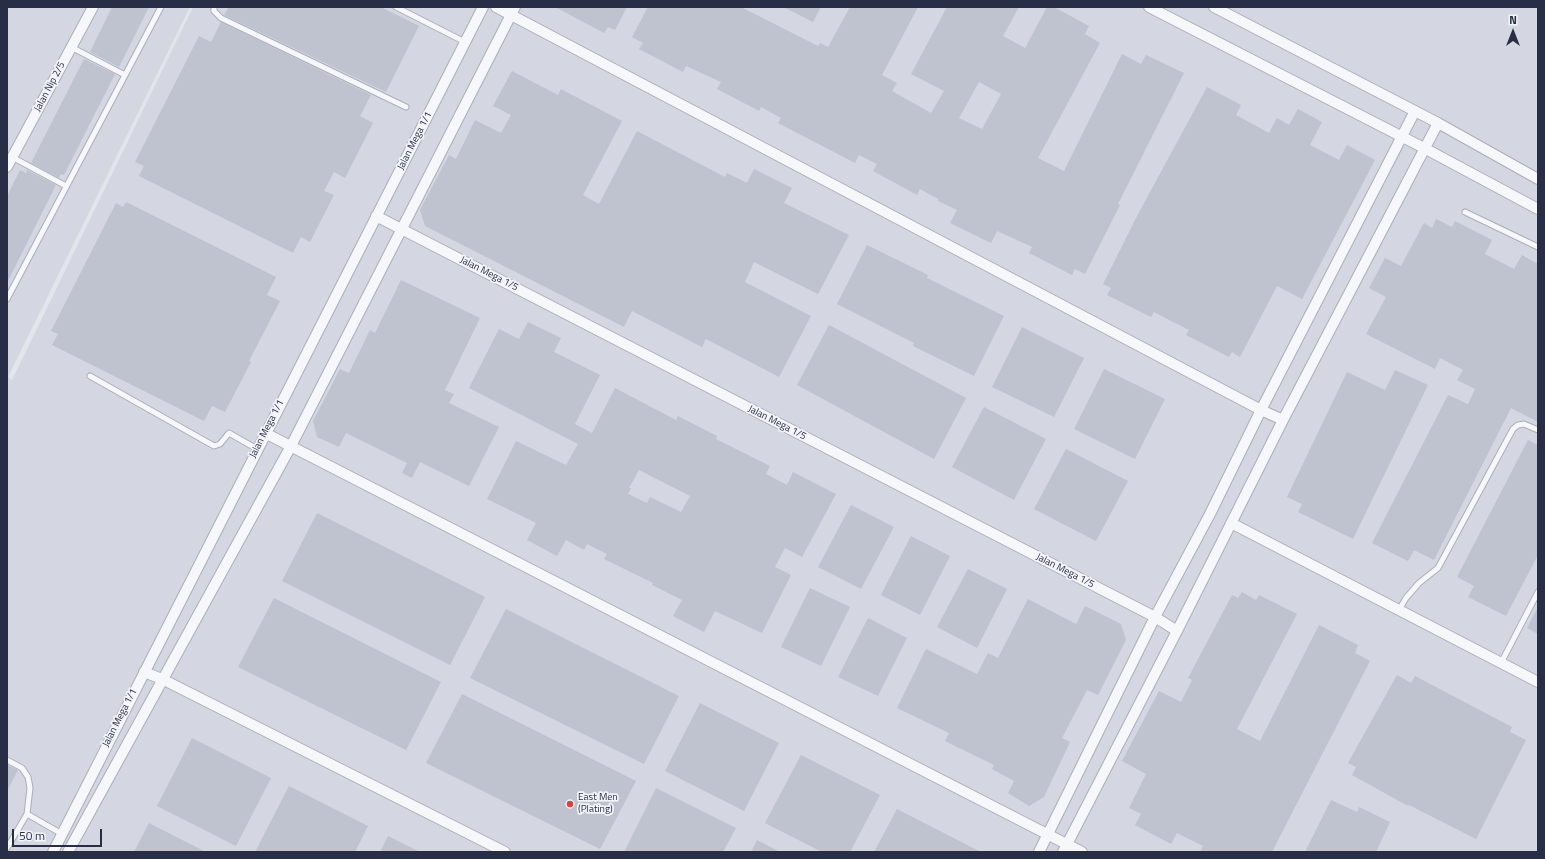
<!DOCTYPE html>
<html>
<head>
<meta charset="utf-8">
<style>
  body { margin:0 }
  #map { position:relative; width:1545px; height:859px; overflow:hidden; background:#e2e5ec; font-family:"Titillium Web",sans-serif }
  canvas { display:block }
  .frame { position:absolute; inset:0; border:8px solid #282e46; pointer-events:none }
  .north { position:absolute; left:1493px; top:12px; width:40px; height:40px; -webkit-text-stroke:3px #f3f4f9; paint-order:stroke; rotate:0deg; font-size:11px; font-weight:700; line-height:16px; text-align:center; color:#282e46 }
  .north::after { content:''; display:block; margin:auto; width:14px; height:18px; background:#282e46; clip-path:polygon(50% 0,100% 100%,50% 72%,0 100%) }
  .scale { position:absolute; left:12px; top:829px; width:90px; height:18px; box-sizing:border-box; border:2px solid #282e46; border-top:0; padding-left:5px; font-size:12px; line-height:14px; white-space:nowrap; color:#282e46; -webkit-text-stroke:3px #f3f4f9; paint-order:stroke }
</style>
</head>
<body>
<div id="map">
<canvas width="1545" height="859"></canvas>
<div class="frame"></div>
<div class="north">N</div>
<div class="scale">50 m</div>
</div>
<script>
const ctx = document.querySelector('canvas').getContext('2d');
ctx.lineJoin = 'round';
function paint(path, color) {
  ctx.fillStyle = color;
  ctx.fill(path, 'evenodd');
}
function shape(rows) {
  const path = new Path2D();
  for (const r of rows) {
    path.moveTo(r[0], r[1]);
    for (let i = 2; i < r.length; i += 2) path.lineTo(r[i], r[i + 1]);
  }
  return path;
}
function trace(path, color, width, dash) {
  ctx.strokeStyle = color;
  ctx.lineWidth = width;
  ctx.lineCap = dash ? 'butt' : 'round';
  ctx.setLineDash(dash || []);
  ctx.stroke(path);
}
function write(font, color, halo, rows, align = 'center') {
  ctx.font = font + ' "Titillium Web",sans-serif';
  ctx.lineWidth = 3.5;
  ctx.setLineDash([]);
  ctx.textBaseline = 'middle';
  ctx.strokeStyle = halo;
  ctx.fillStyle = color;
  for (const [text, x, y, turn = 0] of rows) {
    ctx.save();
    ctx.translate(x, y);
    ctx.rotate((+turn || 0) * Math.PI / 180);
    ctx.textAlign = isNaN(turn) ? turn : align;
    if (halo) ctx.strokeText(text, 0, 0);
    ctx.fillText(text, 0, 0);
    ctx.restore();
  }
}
const built = shape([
  [7,7,190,7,8,377,12,380,193,7,1538,7,1538,852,7,852]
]);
const building = shape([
  [112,7,149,7,119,67,90,52],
  [229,7,381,7,419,26,386,92,224,15],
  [555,7,627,7,615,30,608,27,604,33],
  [648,7,741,7,818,46,820,43,828,47,850,7,918,7,882,75,897,83,892,91,931,113,944,91,911,74,947,7,1019,7,1003,36,1025,48,1047,7,1054,7,1089,26,1085,34,1100,43,1038,158,1064,171,1122,54,1141,64,1146,55,1184,73,1118,204,1120,205,1085,274,1075,269,1072,275,1029,253,1032,247,997,231,991,243,950,223,957,210,938,201,938,199,920,189,917,195,873,171,877,164,859,155,855,163,778,123,781,118,761,107,759,111,717,89,721,82,686,66,683,72,639,49,643,43,632,37],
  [979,82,1001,94,982,129,959,118],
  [783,7,821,7,813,22],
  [221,22,371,95,360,116,373,123,345,178,334,172,324,191,334,195,310,242,301,237,293,253,139,176,144,166,135,162,199,36,211,42],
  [84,59,115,74,64,175,61,174,59,178,31,163],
  [512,71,558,95,561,89,622,121,583,195,599,204,637,131,725,177,727,173,747,183,754,169,792,188,784,203,849,235,818,294,754,262,745,282,811,316,779,377,706,339,702,347,632,311,624,327,425,226,420,210,449,155,456,159,475,120,501,133,511,115,493,106],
  [1207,87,1241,105,1236,115,1269,133,1277,118,1289,125,1298,109,1322,122,1310,145,1339,160,1347,145,1375,160,1302,299,1277,286,1240,357,1232,352,1229,357,1186,335,1189,330,1171,321,1154,312,1151,317,1107,295,1111,288,1103,284,1137,216],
  [20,170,26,173,27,170,56,185,7,283,7,196],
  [126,202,276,277,267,295,280,301,249,361,251,362,225,412,212,406,204,421,52,345,58,334,51,331,116,203,123,207],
  [1436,219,1452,227,1455,221,1492,240,1485,254,1514,269,1522,255,1538,264,1538,422,1511,408,1434,560,1414,550,1408,561,1372,543,1448,395,1468,404,1475,389,1457,380,1463,370,1440,358,1435,369,1366,334,1386,297,1369,288,1385,258,1401,266,1424,223,1432,228],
  [867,245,928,275,927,278,1004,316,974,376,913,346,914,343,837,304],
  [401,280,480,318,445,390,454,394,449,403,499,427,469,486,420,462,412,478,402,473,407,463,346,433,339,447,317,437,313,421,340,369,349,373,370,330,375,333],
  [528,322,561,338,554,352,600,375,575,424,592,433,615,388,676,420,678,416,717,436,716,439,770,466,766,474,787,485,793,472,836,494,802,557,785,548,775,567,791,575,762,633,715,611,704,632,673,616,682,600,652,585,653,583,604,559,607,554,587,544,584,550,566,540,557,556,527,540,536,523,487,499,516,441,566,465,578,444,469,388,499,329,519,339],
  [639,470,690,496,681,512,650,497,647,503,628,494,631,488,629,488],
  [829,325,966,398,934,459,797,385],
  [1022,327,1084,358,1054,417,992,387],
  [1104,369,1165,399,1135,459,1074,429],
  [1395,370,1428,385,1353,539,1298,512,1302,504,1287,497,1347,372,1385,390],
  [984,407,1046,439,1014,500,952,467],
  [1528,440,1538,445,1538,555,1506,616,1468,597,1474,586,1457,577],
  [1066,449,1128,481,1096,541,1034,509],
  [851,505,894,527,861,589,818,567],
  [317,513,485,597,450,665,282,581],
  [911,536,950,556,920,615,881,595],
  [968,569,1007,589,977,648,937,627],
  [810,588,850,607,821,666,781,647],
  [1242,592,1256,600,1259,595,1297,614,1237,729,1260,741,1319,625,1358,645,1355,653,1370,661,1272,852,1200,852,1203,846,1177,833,1171,844,1135,825,1141,814,1129,808,1146,774,1122,761,1159,691,1181,702,1192,680,1188,678,1232,595,1238,598],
  [274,598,441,682,406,750,238,667],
  [1028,599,1076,624,1085,606,1121,624,1126,640,1098,695,1087,690,1062,738,1070,742,1044,797,1029,806,1008,793,1014,781,992,769,994,765,945,741,949,733,897,708,926,649,977,674,988,653,998,658],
  [1538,607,1538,634,1527,628],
  [506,609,679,696,644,764,470,678],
  [868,618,907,638,878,696,838,677],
  [1397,675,1411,683,1415,676,1512,727,1510,732,1526,740,1476,839,1409,805,1408,806,1352,775,1356,767,1348,763],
  [462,694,636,781,600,849,426,763],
  [700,703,779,743,744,811,665,771],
  [192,738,271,778,236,846,157,806],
  [801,755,880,795,850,852,822,852,765,823],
  [7,765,18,770,7,791],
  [289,786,368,826,355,852,255,852],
  [656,788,736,828,723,852,624,852],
  [1331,800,1357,812,1359,807,1390,822,1376,852,1305,852],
  [897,809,981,852,874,852],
  [149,823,206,852,134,852],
  [388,836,420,852,380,852],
  [757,840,780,852,751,852]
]);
const service = shape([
  [214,7,214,11,221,18,406,107],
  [396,7,465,42],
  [71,47,125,75],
  [12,157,66,186],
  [1465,212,1538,247],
  [7,299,161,7],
  [90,376,214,446,220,444,229,433,257,449],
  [1399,610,1406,598,1419,583,1438,568,1513,429,1518,425,1524,424,1538,430],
  [1501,663,1538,592],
  [7,760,22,768,28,777,30,788,27,814,62,834],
  [7,848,27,814]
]);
const minor = shape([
  [496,7,1261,410,1283,420],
  [1149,7,1424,148,1538,209],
  [1214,7,1438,123,1538,179],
  [7,167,93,7],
  [376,216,1155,617,1177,631],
  [265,433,1082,852],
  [1231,523,1538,682],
  [144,672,162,679,505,852],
  [53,852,483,7],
  [68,852,291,446,515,7],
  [1039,852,1155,617,1210,514,1261,410,1415,111],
  [1063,852,1177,631,1283,420,1438,123]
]);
const markers = [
  [570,804,4,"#db403d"]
];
const streetNames = [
  ["Jalan Nip 2/5",50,87,-62],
  ["Jalan Mega 1/1",415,141,-63],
  ["Jalan Mega 1/5",489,274,27],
  ["Jalan Mega 1/5",777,423,27],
  ["Jalan Mega 1/1",267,429,-63],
  ["Jalan Mega 1/5",1065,571,27],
  ["Jalan Mega 1/1",120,718,-63]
];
const poiNames = [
  ["East Men",578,798],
  ["(Plating)",578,810]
];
paint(built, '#d4d7e1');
paint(building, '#bfc2cf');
trace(service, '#aaaeba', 7);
trace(minor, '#aaaeba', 12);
trace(service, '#f6f7fa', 5);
trace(minor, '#f6f7fa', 10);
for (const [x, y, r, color] of markers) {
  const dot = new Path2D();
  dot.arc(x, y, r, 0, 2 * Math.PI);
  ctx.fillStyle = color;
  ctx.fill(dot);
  trace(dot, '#f3f4f9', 1.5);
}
write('10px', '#282e46', '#f3f4f9', streetNames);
write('10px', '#282e46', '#f3f4f9', poiNames, 'left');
</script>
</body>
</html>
